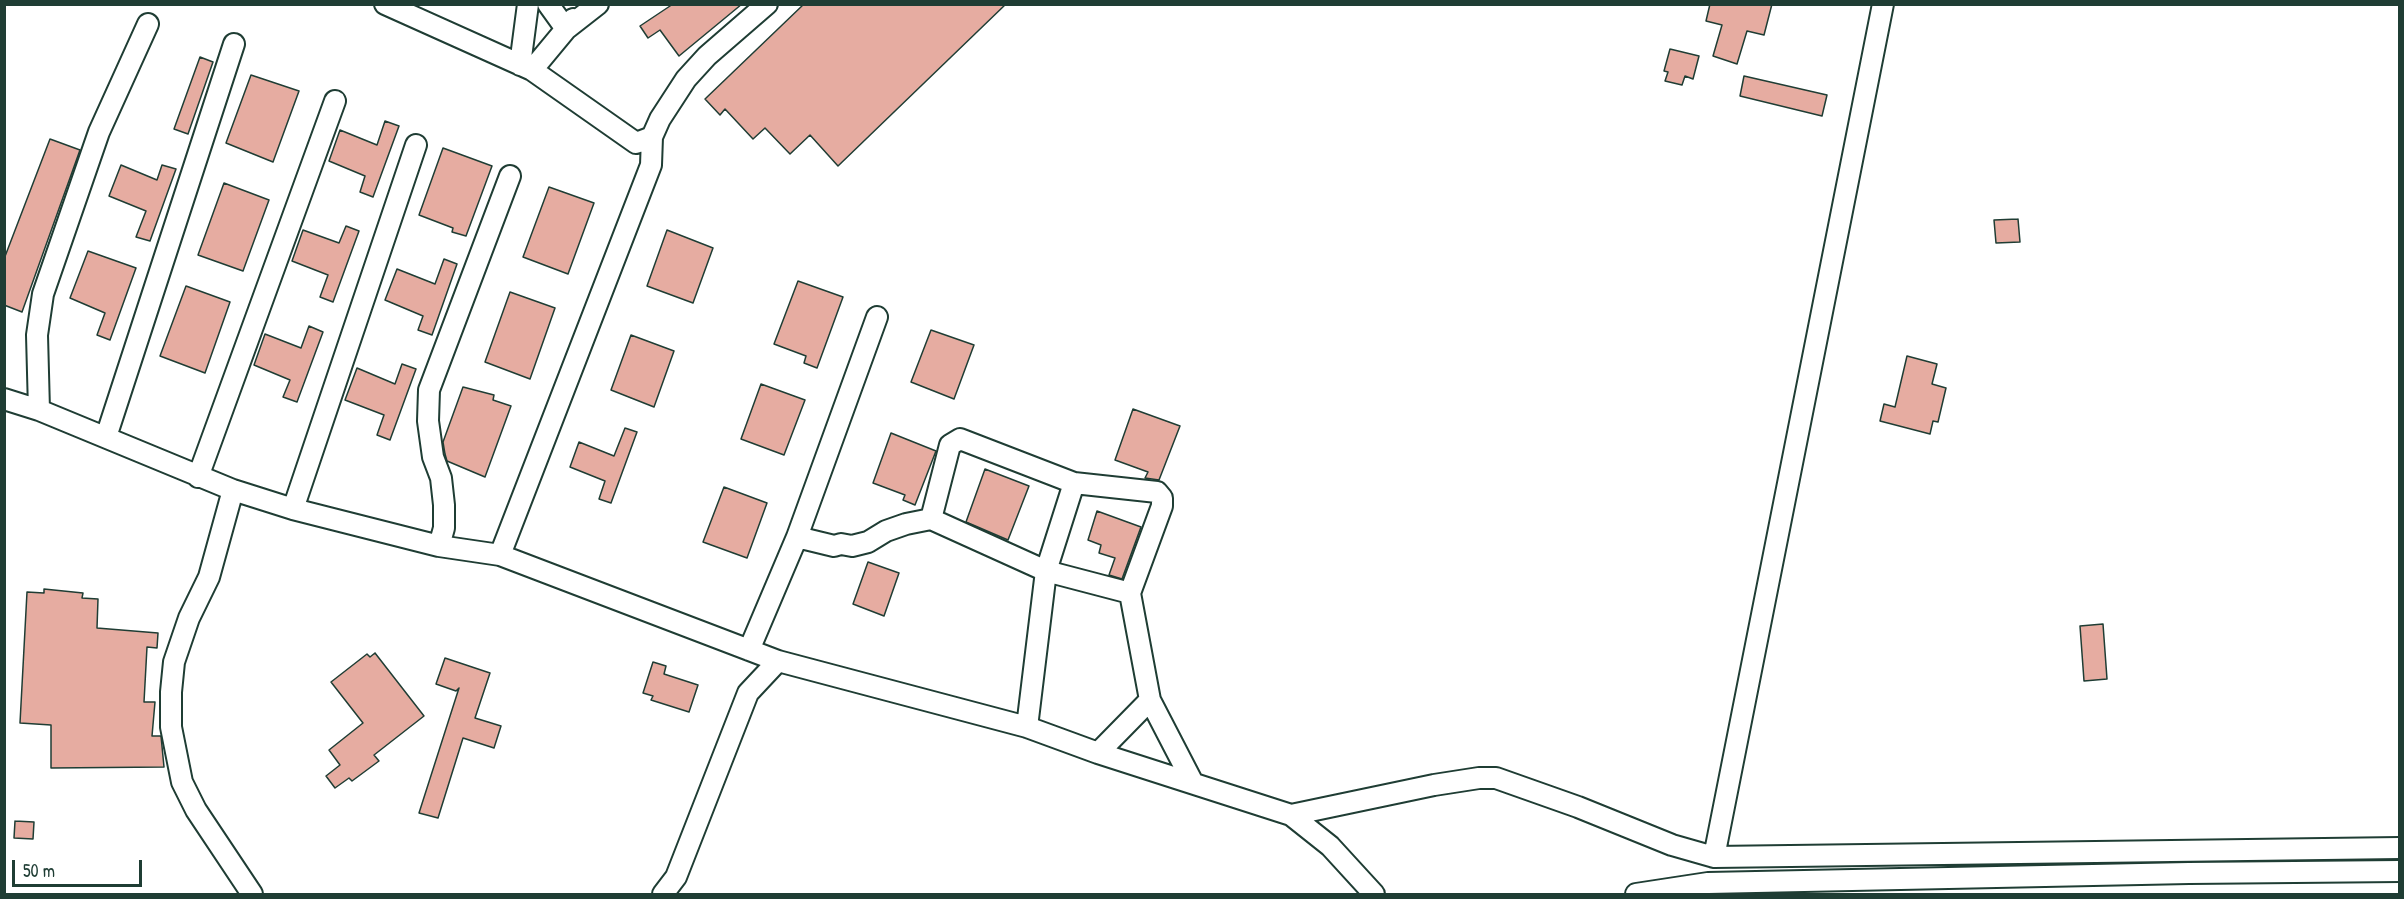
<!DOCTYPE html>
<html>
<head>
<meta charset="utf-8">
<style>
  body { margin:0 }
  #map { position:relative; width:2404px; height:899px; overflow:hidden; background:#fff; font-family:"Patrick Hand",sans-serif }
  canvas { display:block }
  .frame { position:absolute; inset:0; border:6px solid #1f3d34; pointer-events:none }
  .scale { position:absolute; left:12px; top:860px; width:130px; height:27px; box-sizing:border-box; border:3px solid #1f3d34; border-top:0; padding-left:8px; font-size:18px; line-height:21px; white-space:nowrap; color:#1f3d34; -webkit-text-stroke:4px #fff; paint-order:stroke }
</style>
</head>
<body>
<div id="map">
<canvas width="2404" height="899"></canvas>
<div class="frame"></div>
<div class="scale">50 m</div>
</div>
<script>
const ctx = document.querySelector('canvas').getContext('2d');
ctx.lineJoin = 'round';
function paint(path, color) {
  ctx.fillStyle = color;
  ctx.fill(path, 'evenodd');
}
function shape(rows) {
  const path = new Path2D();
  for (const r of rows) {
    path.moveTo(r[0], r[1]);
    for (let i = 2; i < r.length; i += 2) path.lineTo(r[i], r[i + 1]);
  }
  return path;
}
function trace(path, color, width, dash) {
  ctx.strokeStyle = color;
  ctx.lineWidth = width;
  ctx.lineCap = dash ? 'butt' : 'round';
  ctx.setLineDash(dash || []);
  ctx.stroke(path);
}
const building = shape([
  [673,4,742,4,679,56,660,30,648,38,640,26,673,4],
  [804,4,1006,4,838,166,810,135,790,154,765,128,753,139,725,109,720,115,705,99,804,4],
  [1710,4,1772,4,1764,35,1747,31,1737,64,1713,56,1722,25,1706,21,1710,4],
  [1670,49,1699,56,1693,79,1685,76,1682,85,1665,81,1668,72,1664,71,1670,49],
  [200,57,213,62,188,134,174,129,200,57],
  [251,75,299,91,273,162,226,143,251,75],
  [1744,76,1827,95,1822,116,1740,96,1744,76],
  [385,121,399,126,373,197,360,192,365,176,329,161,340,130,377,145,385,121],
  [50,139,80,150,22,312,4,305,4,259,50,139],
  [443,148,492,166,466,236,452,232,453,228,419,215,443,148],
  [121,165,157,180,162,165,176,169,150,241,136,237,146,211,109,196,121,165],
  [224,183,269,200,243,271,198,255,224,183],
  [549,187,594,203,568,274,523,257,549,187],
  [2018,219,2020,242,1996,243,1994,220,2018,219],
  [346,226,359,231,333,302,320,297,328,275,292,261,303,230,339,243,346,226],
  [667,230,713,248,693,303,647,286,667,230],
  [88,251,136,268,110,340,97,335,105,313,70,298,88,251],
  [444,259,457,264,432,335,418,330,423,316,385,300,397,269,435,284,444,259],
  [798,281,843,297,817,368,804,363,806,356,774,344,798,281],
  [186,286,230,302,205,373,160,356,186,286],
  [510,292,555,308,530,379,485,362,510,292],
  [309,326,323,332,297,402,283,397,290,380,254,365,265,334,301,348,309,326],
  [931,330,974,345,954,399,911,382,931,330],
  [631,335,674,351,654,407,611,390,631,335],
  [1907,356,1937,364,1932,384,1946,388,1938,422,1933,421,1930,434,1880,421,1884,404,1895,407,1907,356],
  [402,364,416,369,390,440,377,435,384,415,345,400,357,368,395,384,402,364],
  [761,384,805,400,784,455,741,439,761,384],
  [463,387,494,395,493,400,511,406,485,477,447,461,445,454,443,442,463,387],
  [1133,409,1180,426,1159,480,1145,478,1148,472,1115,460,1133,409],
  [625,428,637,432,611,503,599,499,605,481,570,467,579,442,614,456,625,428],
  [891,433,936,451,915,505,903,500,905,495,873,483,891,433],
  [985,469,1029,486,1008,540,966,522,985,469],
  [724,487,767,503,747,558,703,542,724,487],
  [1097,511,1141,527,1122,579,1109,575,1115,558,1099,553,1101,545,1088,540,1097,511],
  [868,562,899,573,884,616,853,604,868,562],
  [44,589,83,593,82,598,98,599,97,628,158,633,157,648,147,647,144,702,155,702,152,736,161,736,164,767,51,768,51,725,20,723,27,592,44,593,44,589],
  [2103,624,2107,679,2084,681,2080,626,2103,624],
  [375,653,424,716,374,755,379,761,352,781,349,778,335,788,326,776,340,765,329,750,363,723,331,682,367,654,370,657,375,653],
  [445,658,490,673,475,718,501,726,494,748,463,738,438,818,419,813,459,688,456,691,436,684,445,658],
  [653,662,666,666,664,674,698,685,689,712,651,700,653,696,643,693,653,662],
  [15,821,34,822,33,839,14,838,15,821]
]);
const street = shape([
  [385,4,532,70,636,143,652,137,651,165,500,555],
  [548,4,566,29,573,19],
  [520,65,528,4],
  [532,70,566,29,598,4],
  [652,137,660,119,686,79,707,56,767,4],
  [4,399,39,410,233,490,293,509,439,546,500,555,778,661,1027,727,1098,753,1291,815,1330,846,1374,894],
  [39,410,37,335,43,294,99,132,148,24],
  [106,437,234,44],
  [198,477,335,101],
  [233,490,209,577,189,618,174,662,171,692,171,727,182,782,196,810,252,894],
  [293,509,416,145],
  [797,537,834,546,841,544,852,546,868,542,886,531,906,524,931,519],
  [439,546,444,528,444,505,441,478,433,457,428,421,429,390,510,176],
  [1130,593,1046,571,931,519,950,445,960,439,1074,483,1157,492,1162,498,1162,506,1130,593,1150,700,1193,783],
  [749,650,797,537,877,317],
  [1027,727,1046,571,1074,483],
  [1098,753,1150,700],
  [1291,815,1434,785,1479,778,1496,778,1578,807,1672,845,1714,857,2400,848],
  [1714,857,1883,4],
  [663,894,676,877,748,693,778,661],
  [1636,894,1708,883,2189,873,2400,871]
]);
paint(building, '#e6aca1');
trace(building, '#1f3d34', 1.5);
trace(street, '#1f3d34', 24);
trace(street, '#fff', 20);
</script>
</body>
</html>
